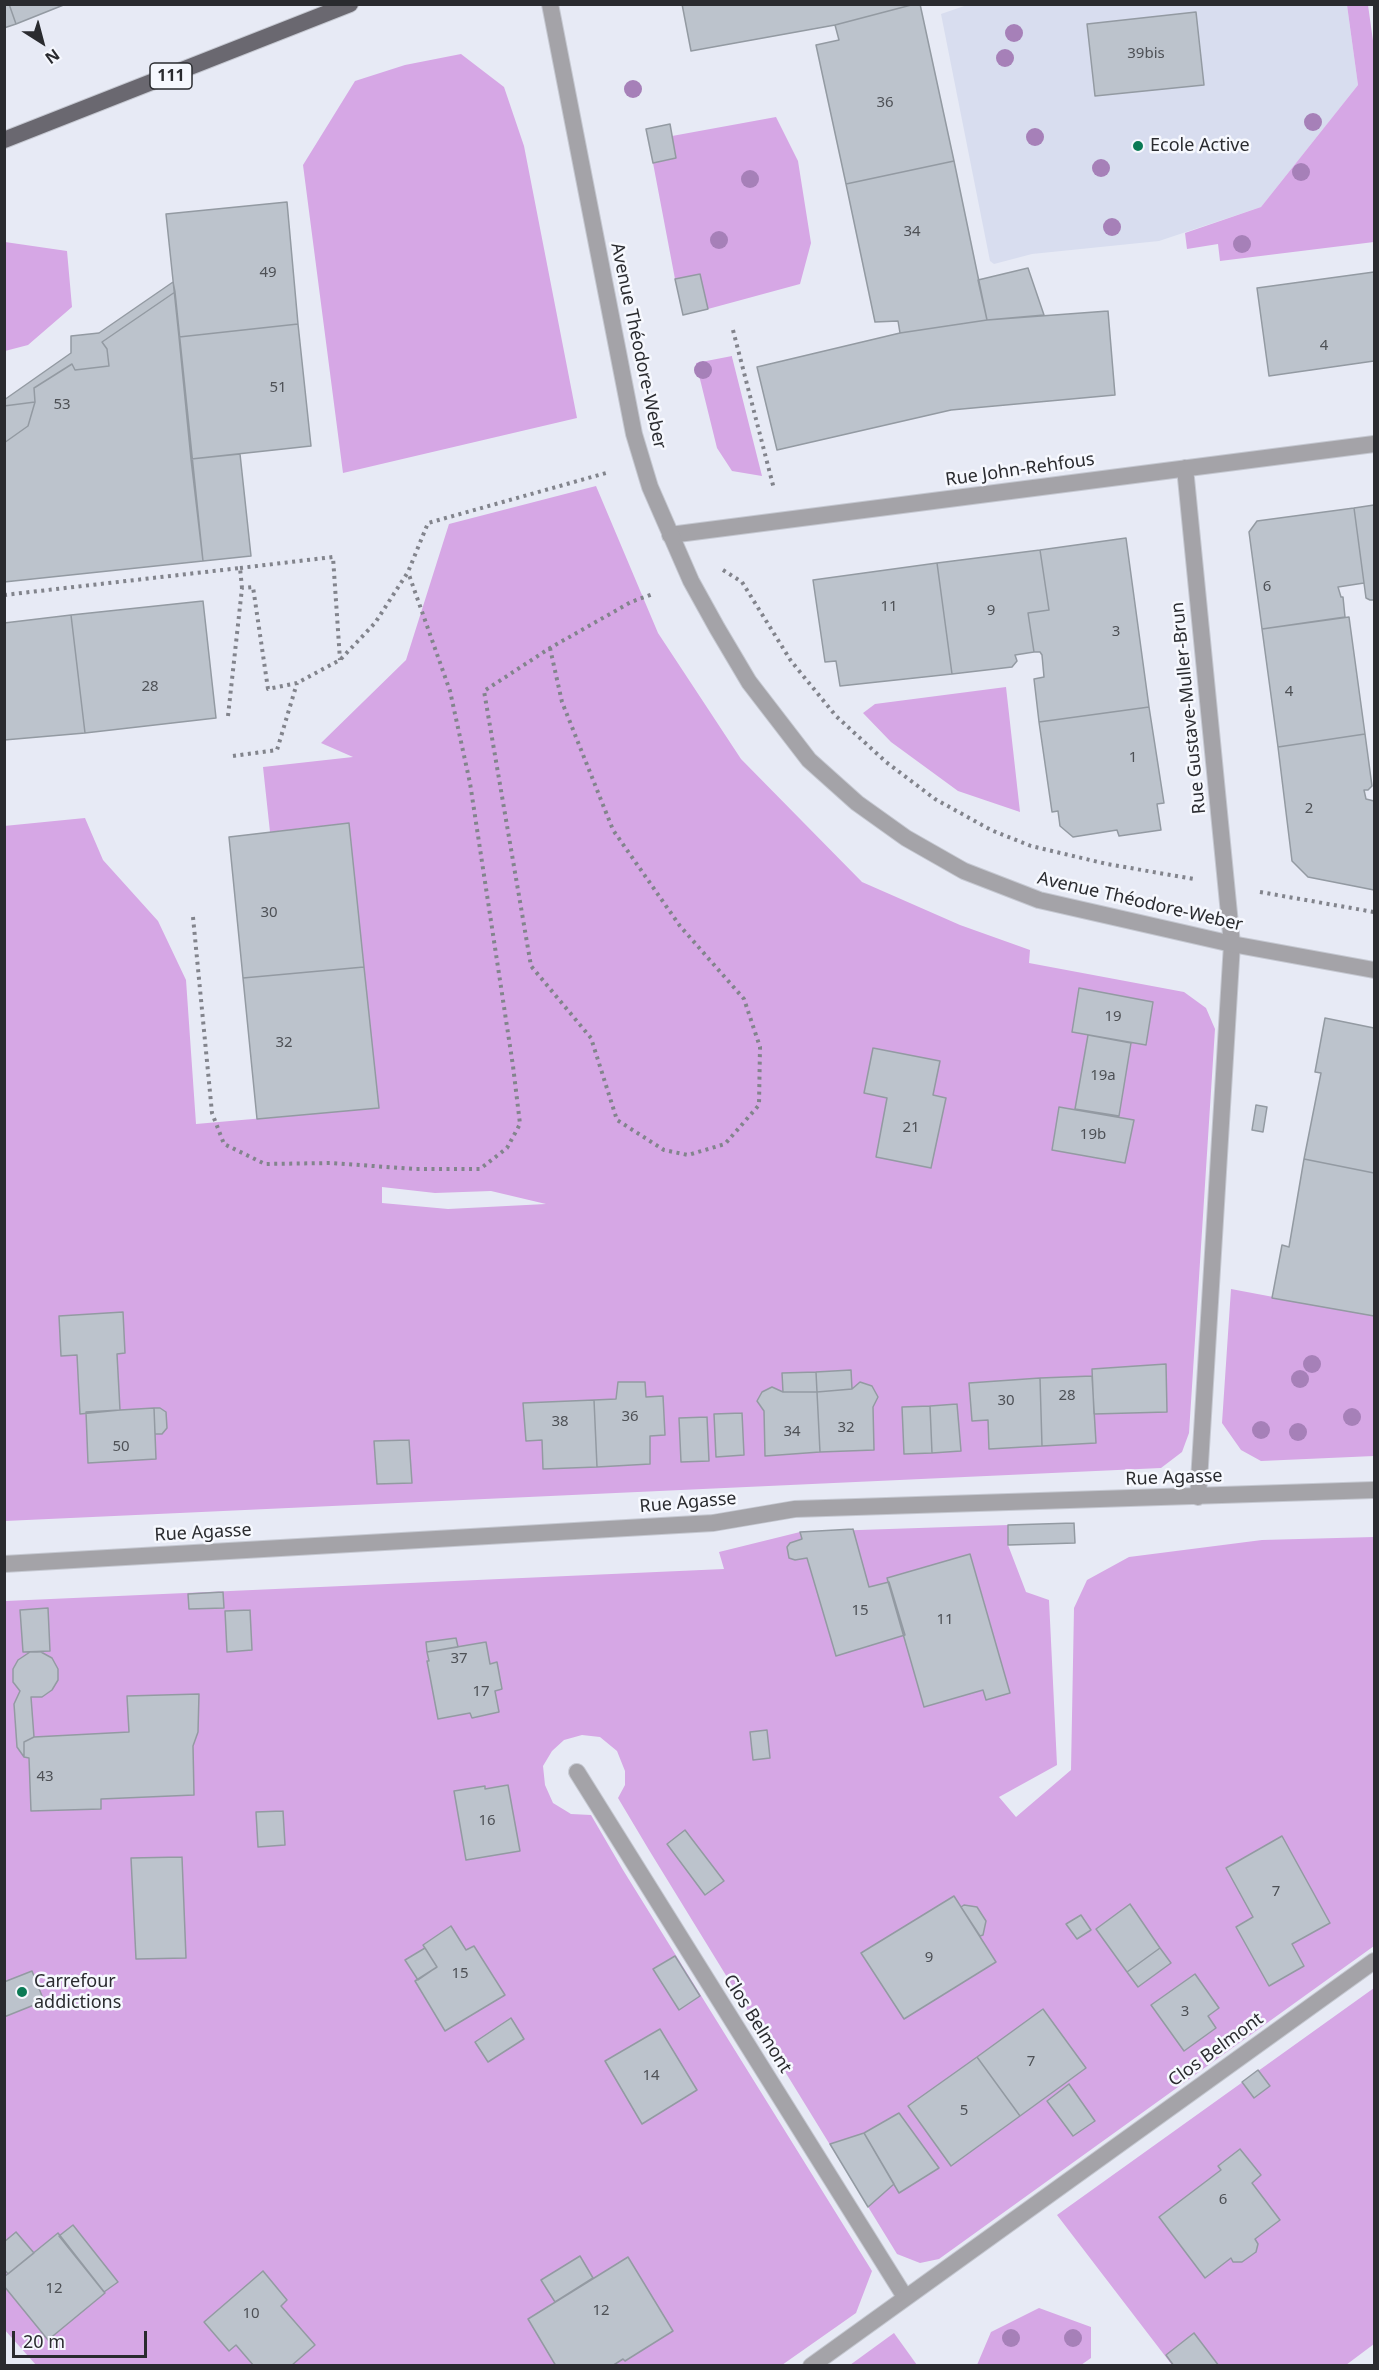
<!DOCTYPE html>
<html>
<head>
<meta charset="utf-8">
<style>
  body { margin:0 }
  #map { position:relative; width:1379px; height:2370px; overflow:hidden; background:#e7eaf5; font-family:"Noto Sans",sans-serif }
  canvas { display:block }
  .frame { position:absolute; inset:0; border:6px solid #2a2b2f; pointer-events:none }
  .north { position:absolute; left:12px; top:12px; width:60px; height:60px; -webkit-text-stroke:4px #f6f8fe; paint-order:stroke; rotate:144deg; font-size:16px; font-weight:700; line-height:24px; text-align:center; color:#2a2b2f }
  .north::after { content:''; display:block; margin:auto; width:21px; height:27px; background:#2a2b2f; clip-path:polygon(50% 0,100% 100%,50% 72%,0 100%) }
  .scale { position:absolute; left:12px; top:2331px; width:135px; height:27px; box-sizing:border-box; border:3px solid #2a2b2f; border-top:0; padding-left:8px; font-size:18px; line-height:21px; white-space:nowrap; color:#2a2b2f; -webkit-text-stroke:4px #f6f8fe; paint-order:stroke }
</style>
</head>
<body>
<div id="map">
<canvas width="1379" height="2370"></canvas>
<div class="frame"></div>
<div class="north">N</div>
<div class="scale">20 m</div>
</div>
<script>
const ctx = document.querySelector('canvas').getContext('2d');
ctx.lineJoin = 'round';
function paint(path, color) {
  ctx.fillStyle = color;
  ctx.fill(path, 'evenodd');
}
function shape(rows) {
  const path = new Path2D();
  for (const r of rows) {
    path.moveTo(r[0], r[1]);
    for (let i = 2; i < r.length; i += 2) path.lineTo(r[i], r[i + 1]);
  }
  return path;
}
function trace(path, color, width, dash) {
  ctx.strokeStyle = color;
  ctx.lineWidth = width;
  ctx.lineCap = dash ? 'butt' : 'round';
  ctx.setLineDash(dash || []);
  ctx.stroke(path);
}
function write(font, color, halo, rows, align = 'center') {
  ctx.font = font + ' "Noto Sans",sans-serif';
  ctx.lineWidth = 5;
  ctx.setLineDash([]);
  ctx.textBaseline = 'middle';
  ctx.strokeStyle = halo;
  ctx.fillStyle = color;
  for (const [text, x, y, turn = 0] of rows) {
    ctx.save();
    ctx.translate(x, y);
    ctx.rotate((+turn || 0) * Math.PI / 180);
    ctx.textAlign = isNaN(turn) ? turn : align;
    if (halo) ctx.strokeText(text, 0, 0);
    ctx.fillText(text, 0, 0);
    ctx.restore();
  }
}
const built = shape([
  [970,4,1347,5,1358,85,1261,207,1159,241,1032,254,994,264,990,261,941,14]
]);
const green = shape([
  [1347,5,1368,5,1374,48,1374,242,1220,261,1218,244,1187,249,1185,233,1261,207,1358,85],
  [461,54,504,87,524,146,577,418,343,473,303,165,355,81,405,65],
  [776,117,798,161,811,243,800,284,708,309,700,274,675,279,653,163,676,158,672,136],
  [5,242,67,251,72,307,28,345,5,351],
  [732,356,732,357,762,476,732,471,717,448,696,363],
  [596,486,658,633,741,759,862,882,960,925,1030,950,1029,963,1184,992,1206,1008,1215,1029,1189,1433,1182,1452,1161,1468,5,1521,4,826,85,818,103,860,158,921,186,980,196,1124,378,1108,349,823,270,832,263,767,353,757,321,743,406,660,449,524],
  [382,1187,435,1193,491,1191,546,1204,448,1209,382,1203],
  [1006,687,1020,812,958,791,891,742,863,713,875,704],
  [1231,1289,1374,1316,1374,1456,1261,1461,1241,1450,1222,1423],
  [1008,1525,1008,1545,1026,1592,1049,1600,1057,1765,999,1797,1016,1817,1071,1770,1074,1608,1087,1580,1129,1557,1262,1540,1374,1537,1374,1946,939,2259,920,2263,897,2254,649,1850,618,1798,625,1785,625,1771,617,1751,600,1737,582,1735,564,1740,552,1751,543,1766,545,1785,553,1803,571,1814,591,1815,623,1870,872,2271,856,2313,782,2365,36,2365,4,2329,6,1601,724,1569,719,1552,800,1532],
  [970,1554,985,1605,905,1634,888,1578],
  [1374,1988,1374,2344,1346,2365,1172,2365,1057,2215],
  [1039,2308,1091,2327,1091,2358,1081,2365,977,2365,991,2332],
  [894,2333,917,2365,850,2365]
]);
const building = shape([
  [4,4,9,4,16,24,4,28,4,4],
  [9,4,66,4,16,24,9,4],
  [682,4,915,4,835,25,691,51,682,4],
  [915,4,920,4,954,161,846,184,816,45,839,40,835,25,915,4],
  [1196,12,1204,85,1095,96,1087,24,1196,12],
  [670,124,676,158,653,163,646,129,670,124],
  [954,161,987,320,900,333,898,321,875,322,846,184,954,161],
  [287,202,298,324,179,337,166,214,287,202],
  [1028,268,1044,315,987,320,978,280,1028,268],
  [1374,272,1374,361,1269,376,1257,288,1374,272],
  [700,274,708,309,683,315,675,279,700,274],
  [173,282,175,292,102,342,107,349,109,366,75,370,72,364,34,388,35,402,4,406,4,400,71,353,71,336,99,333,173,282],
  [175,292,203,561,4,582,4,443,28,426,35,402,34,388,72,364,75,370,109,366,107,349,102,342,175,292],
  [1108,311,1115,395,951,410,777,450,757,367,900,333,987,320,1108,311],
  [298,324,311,446,191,459,179,337,298,324],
  [35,402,28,426,4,443,4,406,35,402],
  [240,454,251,556,203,561,191,459,240,454],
  [1374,505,1374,600,1370,600,1366,598,1354,508,1374,505],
  [1354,508,1364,583,1338,587,1341,597,1343,597,1345,617,1262,629,1249,532,1257,521,1354,508],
  [1126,538,1149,707,1039,722,1034,679,1044,677,1042,655,1040,652,1034,652,1028,613,1049,610,1040,550,1126,538],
  [1040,550,1049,610,1028,613,1034,652,1015,655,1017,661,1012,667,952,674,937,563,1040,550],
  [937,563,952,674,840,686,836,661,825,662,813,580,937,563],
  [203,601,216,718,85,733,71,615,203,601],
  [71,615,85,733,4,740,4,623,71,615],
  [1349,617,1365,734,1278,747,1262,629,1349,617],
  [1149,707,1164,803,1157,804,1161,830,1119,836,1117,830,1073,837,1060,826,1058,811,1052,812,1039,722,1149,707],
  [1365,734,1372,786,1368,790,1364,790,1366,799,1374,801,1374,890,1308,877,1292,861,1278,747,1365,734],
  [349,823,364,967,243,978,229,837,349,823],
  [364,967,379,1108,257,1119,243,978,364,967],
  [1079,988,1153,1002,1146,1045,1072,1032,1079,988],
  [1325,1018,1374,1028,1374,1173,1304,1159,1321,1073,1315,1072,1325,1018],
  [1088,1035,1131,1043,1119,1116,1075,1109,1088,1035],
  [873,1048,940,1061,933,1095,946,1098,931,1168,876,1157,887,1098,864,1093,873,1048],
  [1256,1105,1267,1107,1263,1132,1252,1130,1256,1105],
  [1059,1107,1134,1120,1125,1163,1052,1150,1059,1107],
  [1304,1159,1374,1173,1374,1316,1272,1298,1282,1245,1289,1247,1304,1159],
  [123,1312,125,1353,117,1354,120,1410,80,1414,77,1355,61,1356,59,1316,123,1312],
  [1166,1364,1167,1412,1094,1414,1092,1369,1166,1364],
  [851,1370,852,1389,817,1392,816,1372,851,1370],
  [816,1372,817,1392,783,1392,782,1373,816,1372],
  [1092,1376,1096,1443,1042,1446,1040,1378,1092,1376],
  [1040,1378,1042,1446,989,1449,988,1420,972,1421,969,1383,1040,1378],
  [618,1382,645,1382,646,1397,663,1396,665,1435,650,1436,650,1464,597,1467,594,1400,616,1399,618,1382],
  [860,1382,872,1386,878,1397,873,1407,874,1450,820,1452,817,1392,852,1389,860,1382],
  [772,1387,783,1392,817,1392,820,1452,765,1456,764,1411,757,1401,762,1392,772,1387],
  [594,1400,597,1467,543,1469,542,1440,526,1441,523,1403,594,1400],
  [957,1404,961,1451,932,1453,930,1406,957,1404],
  [930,1406,932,1453,904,1454,902,1407,930,1406],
  [154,1408,156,1459,88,1463,86,1412,154,1408],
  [154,1408,160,1408,166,1412,167,1428,162,1434,155,1434,154,1408],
  [742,1413,744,1455,716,1457,714,1414,742,1413],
  [707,1417,709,1461,681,1462,679,1418,707,1417],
  [409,1440,412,1483,377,1484,374,1441,409,1440],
  [1074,1523,1075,1543,1008,1545,1008,1525,1074,1523],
  [853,1529,869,1587,889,1582,905,1635,836,1656,807,1558,795,1560,789,1558,787,1547,790,1543,802,1539,800,1532,853,1529],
  [970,1554,1010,1693,986,1700,983,1690,924,1707,887,1578,970,1554],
  [223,1592,224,1608,189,1609,188,1594,223,1592],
  [48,1608,50,1651,23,1652,20,1610,48,1608],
  [250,1610,252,1650,227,1652,225,1611,250,1610],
  [456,1638,458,1647,427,1652,426,1642,456,1638],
  [486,1642,490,1664,497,1662,502,1689,495,1691,499,1712,472,1718,470,1713,438,1719,427,1661,429,1661,427,1652,486,1642],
  [30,1652,41,1652,52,1658,58,1669,58,1680,52,1690,42,1697,31,1697,34,1737,24,1742,24,1757,17,1747,14,1704,20,1691,13,1682,13,1669,18,1660,30,1652],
  [199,1694,198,1732,193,1746,194,1795,101,1799,101,1809,31,1811,29,1758,24,1757,24,1742,34,1737,129,1732,127,1696,199,1694],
  [767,1730,770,1758,753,1760,750,1732,767,1730],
  [508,1785,520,1851,466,1860,454,1791,485,1786,485,1789,508,1785],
  [283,1811,285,1845,258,1847,256,1812,283,1811],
  [685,1830,724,1881,705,1895,667,1844,685,1830],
  [1282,1836,1330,1923,1292,1944,1304,1966,1269,1986,1236,1927,1253,1917,1226,1868,1282,1836],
  [182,1857,186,1958,136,1959,131,1858,182,1857],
  [954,1896,996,1962,904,2019,861,1953,954,1896],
  [1130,1904,1160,1948,1127,1972,1096,1929,1130,1904],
  [964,1905,977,1907,986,1921,983,1935,980,1936,961,1907,964,1905],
  [1081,1915,1091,1930,1077,1939,1066,1924,1081,1915],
  [451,1926,466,1950,474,1946,505,1995,445,2031,415,1981,437,1967,423,1945,451,1926],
  [425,1948,437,1967,418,1980,405,1960,425,1948],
  [1160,1948,1171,1963,1138,1987,1127,1972,1160,1948],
  [675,1956,700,1996,679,2010,653,1969,675,1956],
  [32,1971,44,2001,4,2017,4,1982,32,1971],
  [1195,1974,1219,2008,1208,2016,1216,2028,1184,2051,1151,2005,1195,1974],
  [1043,2009,1086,2068,1020,2116,977,2057,1043,2009],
  [511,2018,524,2039,488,2062,475,2042,511,2018],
  [660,2029,697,2090,642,2124,605,2061,660,2029],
  [977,2057,1020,2116,951,2166,908,2106,977,2057],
  [1258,2070,1270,2086,1254,2098,1242,2082,1258,2070],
  [1069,2084,1095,2121,1073,2136,1047,2101,1069,2084],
  [899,2113,939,2168,899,2193,864,2133,899,2113],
  [864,2133,894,2184,868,2207,830,2144,864,2133],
  [1240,2149,1261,2175,1252,2183,1280,2220,1255,2239,1258,2244,1256,2252,1242,2262,1233,2262,1231,2258,1205,2278,1159,2217,1221,2170,1218,2166,1240,2149],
  [73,2225,118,2282,104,2292,59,2236,73,2225],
  [16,2232,34,2253,8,2274,4,2269,4,2242,16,2232],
  [58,2233,105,2293,48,2340,4,2286,4,2277,58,2233],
  [580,2256,593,2278,555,2302,541,2280,580,2256],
  [628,2257,673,2331,625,2361,623,2359,612,2366,556,2366,528,2319,628,2257],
  [263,2271,287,2300,281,2306,315,2345,291,2366,254,2366,236,2345,229,2351,204,2322,263,2271],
  [1194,2333,1219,2366,1174,2366,1166,2355,1194,2333]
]);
const path = shape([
  [733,330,774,489],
  [240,568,333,557,340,660],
  [723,570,742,582,791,661,836,716,886,762,935,799,991,830,1031,846,1107,864,1194,879],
  [4,595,240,568,242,588],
  [550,648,562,702,613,830,680,926,744,999,760,1047,759,1105,725,1144,688,1155,664,1150,617,1120,591,1038,531,966,484,691,550,648,631,602,653,594],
  [228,716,242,588,253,587,268,689,297,683,340,660,375,623,408,572,428,523,606,473],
  [233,756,277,750,297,683],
  [1260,892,1374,912],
  [193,917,212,1113,224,1144,265,1164,331,1163,415,1169,480,1169,507,1148,520,1124,513,1066,470,783,450,691,408,572]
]);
const service = shape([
  [577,1772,905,2297]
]);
const minor = shape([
  [1185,468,1232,944,1198,1497],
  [670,535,1374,444],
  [4,1564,713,1523,795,1509,1374,1490],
  [811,2366,1374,1961]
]);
const tertiary = shape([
  [550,4,634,434,650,487,691,581,717,628,749,682,809,760,857,803,906,838,964,871,1039,900,1232,944,1374,970]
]);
const primary = shape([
  [4,140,350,4]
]);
const trees = [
  [1014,33],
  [1005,58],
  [633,89],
  [1313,122],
  [1035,137],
  [1101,168],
  [1301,172],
  [750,179],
  [1112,227],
  [719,240],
  [1242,244],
  [703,370],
  [1312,1364],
  [1300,1379],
  [1352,1417],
  [1261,1430],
  [1298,1432],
  [1011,2338],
  [1073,2338]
];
const markers = [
  [1138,146,6,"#0b7a55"],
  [22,1992,6,"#0b7a55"]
];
const numberNames = [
  ["39bis",1146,54],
  ["36",885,103],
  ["34",912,232],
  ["49",268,273],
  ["4",1324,346],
  ["51",278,388],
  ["53",62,405],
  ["6",1267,587],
  ["11",889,607],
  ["9",991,611],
  ["3",1116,632],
  ["28",150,687],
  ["4",1289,692],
  ["1",1133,758],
  ["2",1309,809],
  ["30",269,913],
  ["19",1113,1017],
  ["32",284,1043],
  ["19a",1103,1076],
  ["21",911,1128],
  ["19b",1093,1135],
  ["28",1067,1396],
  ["30",1006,1401],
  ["36",630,1417],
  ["38",560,1422],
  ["32",846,1428],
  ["34",792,1432],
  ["50",121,1447],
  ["15",860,1611],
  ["11",945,1620],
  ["37",459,1659],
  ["17",481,1692],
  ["43",45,1777],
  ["16",487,1821],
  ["7",1276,1892],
  ["9",929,1958],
  ["15",460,1974],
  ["3",1185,2012],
  ["7",1031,2062],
  ["14",651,2076],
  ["5",964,2111],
  ["6",1223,2200],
  ["12",54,2289],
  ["12",601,2311],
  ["10",251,2314]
];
const shields = [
  [171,76,42]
];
const shieldNames = [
  ["111",171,76]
];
const poiNames = [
  ["Ecole Active",1150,146],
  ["Carrefour",34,1982],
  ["addictions",34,2003]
];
const streetNames = [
  ["Avenue Théodore-Weber",638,346,78],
  ["Rue John-Rehfous",1020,470,-8],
  ["Rue Gustave-Muller-Brun",1189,708,-96],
  ["Avenue Théodore-Weber",1140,902,13],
  ["Rue Agasse",1174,1478,-2],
  ["Rue Agasse",688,1503,-5],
  ["Rue Agasse",203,1533,-3],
  ["Clos Belmont",757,2024,58],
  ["Clos Belmont",1216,2050,-36]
];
paint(built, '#d8ddef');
paint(green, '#d6a7e5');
paint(building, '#bcc3cc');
trace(building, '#939aa2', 1.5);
trace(service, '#c5c8d1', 18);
trace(minor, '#c5c8d1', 18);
trace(tertiary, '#c5c8d1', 18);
trace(primary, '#c5c8d1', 18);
trace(path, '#82848c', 4, [3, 4.5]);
trace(service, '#a4a3a8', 16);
trace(minor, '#a4a3a8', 16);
trace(tertiary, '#a4a3a8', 16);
trace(primary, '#6a6870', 16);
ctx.fillStyle = '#a680b8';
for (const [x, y] of trees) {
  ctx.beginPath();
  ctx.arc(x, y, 9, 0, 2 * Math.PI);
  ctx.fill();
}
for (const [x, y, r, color] of markers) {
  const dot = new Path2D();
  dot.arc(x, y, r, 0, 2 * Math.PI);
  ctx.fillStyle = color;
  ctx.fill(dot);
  trace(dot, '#f6f8fe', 2);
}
write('15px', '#4e5156', null, numberNames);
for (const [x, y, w] of shields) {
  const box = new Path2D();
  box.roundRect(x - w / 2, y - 13, w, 26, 4.5);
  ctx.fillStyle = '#f6f8fe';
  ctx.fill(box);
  trace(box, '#2a2b2f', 1.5);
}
write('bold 16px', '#2a2b2f', null, shieldNames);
write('18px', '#2a2b2f', '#f6f8fe', poiNames, 'left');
write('18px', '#2a2b2f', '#f6f8fe', streetNames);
</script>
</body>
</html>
